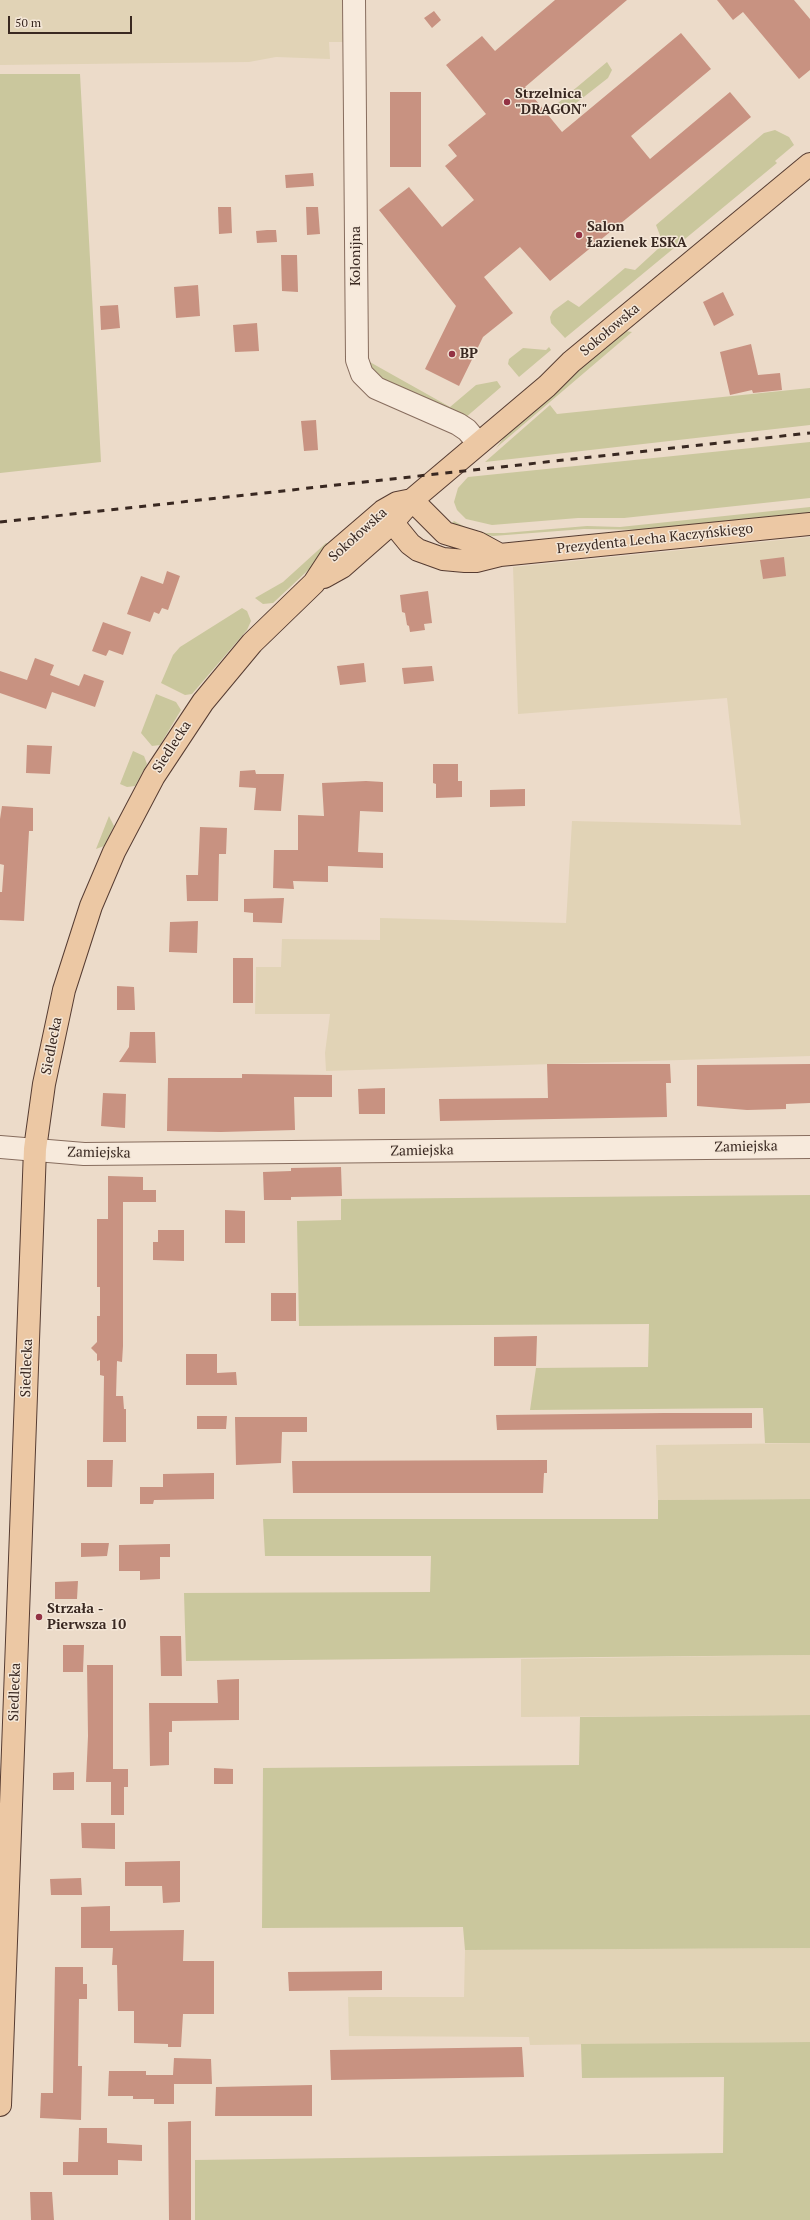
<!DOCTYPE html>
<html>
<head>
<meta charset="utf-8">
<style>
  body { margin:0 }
  #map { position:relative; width:810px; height:2220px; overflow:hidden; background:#ecdbc9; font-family:"PT Serif",serif }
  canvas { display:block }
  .scale { position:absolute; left:8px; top:16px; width:124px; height:18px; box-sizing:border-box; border:2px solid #392821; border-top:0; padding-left:5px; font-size:12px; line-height:14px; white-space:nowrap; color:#392821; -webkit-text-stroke:3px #f4e7d8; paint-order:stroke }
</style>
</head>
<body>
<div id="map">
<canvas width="810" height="2220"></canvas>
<div class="scale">50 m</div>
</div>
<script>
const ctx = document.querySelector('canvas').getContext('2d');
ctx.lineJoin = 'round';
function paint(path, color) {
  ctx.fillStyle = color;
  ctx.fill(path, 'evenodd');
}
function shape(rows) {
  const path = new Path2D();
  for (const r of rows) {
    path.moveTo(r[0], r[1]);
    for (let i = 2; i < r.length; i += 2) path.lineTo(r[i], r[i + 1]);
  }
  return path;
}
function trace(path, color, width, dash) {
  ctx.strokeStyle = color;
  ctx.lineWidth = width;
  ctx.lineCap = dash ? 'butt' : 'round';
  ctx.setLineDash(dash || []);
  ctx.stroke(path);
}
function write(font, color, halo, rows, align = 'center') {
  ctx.font = font + ' "PT Serif",serif';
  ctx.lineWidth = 3;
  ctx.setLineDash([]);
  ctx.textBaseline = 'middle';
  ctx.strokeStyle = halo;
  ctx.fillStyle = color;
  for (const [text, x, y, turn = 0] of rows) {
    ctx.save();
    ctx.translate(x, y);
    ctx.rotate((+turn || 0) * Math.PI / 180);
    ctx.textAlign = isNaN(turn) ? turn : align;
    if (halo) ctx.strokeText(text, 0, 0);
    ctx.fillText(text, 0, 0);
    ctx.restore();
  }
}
const farmland = shape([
  [0,0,342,0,343,42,329,42,330,59,276,57,249,62,0,65],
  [810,537,810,1056,326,1071,325,1053,330,1014,255,1014,256,967,281,967,282,939,380,940,380,918,566,923,572,821,741,825,727,698,518,714,513,567],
  [810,1443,810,1499,658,1500,656,1445],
  [810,1655,810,1715,521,1717,521,1659],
  [810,1948,810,2042,530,2045,529,2037,349,2036,348,1997,464,1997,465,1950]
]);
const green = shape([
  [607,62,612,70,608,78,571,107,564,108,558,103],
  [0,74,80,74,101,462,0,473],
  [775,130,789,137,794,145,775,161,777,163,565,338,551,323,550,317,553,311,568,300,579,307,625,268,635,270,660,247,659,240,661,238,656,225,764,133],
  [626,331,632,332,496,448,516,422],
  [549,347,551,350,519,377,508,364,509,359,523,348,546,350],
  [368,361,450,407,476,385,497,381,501,387,465,418,384,380,370,370],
  [810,388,810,425,485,462,550,405,557,414],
  [810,442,810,498,624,518,578,518,492,525,466,519,457,510,454,502,458,488,468,477],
  [810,507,810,514,655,530,584,529,493,536,486,535,451,524,454,521,469,529,486,533,504,533,587,526,620,527],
  [326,543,335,545,273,603,263,604,255,598,283,582],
  [242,608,247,611,251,621,247,630,192,694,185,695,161,683,173,655,180,647],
  [156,694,176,702,181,710,160,745,152,746,141,733],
  [133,751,144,756,147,764,135,786,127,787,120,784],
  [109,816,114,826,104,846,96,849],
  [810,1195,810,1443,765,1443,763,1408,530,1410,536,1368,648,1367,649,1324,299,1326,297,1221,341,1220,341,1199],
  [810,1499,810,1655,186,1661,184,1593,430,1592,431,1556,265,1556,263,1519,658,1519,658,1500],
  [810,1715,810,1948,465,1950,463,1927,262,1928,263,1768,579,1765,580,1717],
  [810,2042,810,2220,195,2220,195,2160,723,2153,724,2077,582,2078,581,2044]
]);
const building = shape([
  [555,0,627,0,525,87,562,132,681,33,711,69,631,136,650,159,730,92,751,117,550,281,520,247,484,277,513,313,483,337,459,386,425,369,456,306,379,210,409,187,442,227,474,200,445,166,457,156,448,145,486,114,446,65,482,36,495,51],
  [717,0,794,0,810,19,810,70,799,79,743,12,733,20],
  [434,11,441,20,432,28,424,18],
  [390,92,421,92,421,167,390,167],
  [313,173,314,186,286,188,285,175],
  [218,207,231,207,232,233,219,234],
  [306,207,318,207,320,234,307,235],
  [267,230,276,230,277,242,257,243,256,231],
  [281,255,297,255,298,292,282,291],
  [198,285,200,316,176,318,174,287],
  [723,292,734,315,714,326,703,302],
  [118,305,120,328,101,330,100,306],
  [257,323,259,351,235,352,233,325],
  [751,344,758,375,780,373,782,390,753,393,752,390,730,395,720,352],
  [316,420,318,450,304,451,301,421],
  [784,557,786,576,763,579,760,560],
  [167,571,180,576,168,610,162,608,159,614,154,612,150,622,127,614,141,576,163,584],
  [428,591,432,623,424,624,425,630,410,632,409,626,407,625,405,613,402,612,400,595],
  [103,622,131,632,123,655,109,650,106,656,92,651],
  [35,658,54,665,50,675,79,686,84,674,104,681,95,707,52,692,46,709,0,693,0,671,27,680],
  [364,663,366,682,340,685,337,666],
  [432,666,434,681,404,684,402,668],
  [27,745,52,746,50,774,26,773],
  [433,764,458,764,458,781,462,781,462,797,436,798,436,784,433,783],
  [255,770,256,774,284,774,281,811,254,810,256,788,239,787,240,771],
  [366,781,383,782,383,812,360,811,358,852,383,853,383,868,328,866,328,882,293,881,294,889,273,888,274,850,298,850,298,815,324,816,322,783],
  [525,789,525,806,490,807,490,790],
  [2,806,33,808,33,831,29,831,24,921,0,920,0,892,2,892,4,865,0,864,0,819],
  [200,827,227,828,226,854,219,854,218,901,187,901,186,875,198,875],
  [284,898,282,923,253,922,253,913,244,912,244,899],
  [198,921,197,953,169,952,170,922],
  [233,958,253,958,253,1003,233,1003],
  [117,986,134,987,135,1010,117,1010],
  [130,1032,155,1032,156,1063,119,1062,129,1047],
  [547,1064,670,1064,671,1083,666,1083,667,1117,440,1121,439,1099,548,1098],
  [810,1064,810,1103,786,1104,786,1109,747,1110,697,1106,697,1065],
  [242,1074,332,1075,332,1097,294,1097,295,1130,221,1132,167,1131,168,1078,242,1078],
  [385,1088,385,1114,359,1114,358,1089],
  [103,1093,126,1094,125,1128,101,1126],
  [341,1167,342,1196,291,1197,291,1200,264,1200,263,1172,291,1171,291,1168],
  [108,1176,143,1177,143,1190,156,1190,156,1202,123,1202,123,1346,122,1362,117,1361,116,1396,123,1396,124,1409,126,1409,126,1442,103,1442,104,1376,100,1375,100,1360,97,1361,97,1354,91,1348,97,1342,97,1316,100,1316,100,1287,97,1287,97,1219,108,1219],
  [225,1210,245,1211,245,1243,225,1243],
  [158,1230,184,1230,184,1261,153,1260,153,1242,158,1242],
  [271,1293,296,1293,296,1321,271,1321],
  [537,1336,536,1366,494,1366,494,1337],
  [186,1354,217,1354,217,1373,236,1372,237,1385,186,1385],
  [664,1413,752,1413,752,1428,497,1430,496,1415],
  [197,1416,227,1416,226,1429,197,1429],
  [235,1417,307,1417,307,1432,282,1432,281,1463,236,1465],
  [87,1460,113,1460,112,1487,87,1487],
  [547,1460,547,1473,544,1473,543,1493,293,1493,292,1461],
  [214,1473,214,1499,154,1500,153,1504,140,1504,140,1487,163,1487,163,1474],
  [81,1543,109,1543,107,1556,81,1557],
  [170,1544,170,1557,160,1557,160,1579,140,1580,140,1571,119,1571,119,1545],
  [78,1581,77,1599,55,1599,55,1582],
  [160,1636,181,1636,182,1676,161,1676],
  [63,1645,84,1645,83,1672,63,1672],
  [87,1665,113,1665,113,1769,128,1769,128,1787,124,1787,124,1815,111,1815,111,1782,86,1782,88,1736],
  [239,1679,239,1720,172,1721,172,1732,169,1732,169,1765,150,1766,149,1703,218,1703,217,1680],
  [214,1768,233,1769,233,1784,214,1784],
  [74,1772,74,1790,53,1790,53,1773],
  [81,1823,115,1823,115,1849,82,1848],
  [180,1861,180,1902,163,1903,162,1886,125,1886,125,1862],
  [81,1878,82,1895,51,1895,50,1879],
  [110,1906,110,1931,184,1930,183,1961,214,1961,214,2014,183,2014,181,2047,168,2047,168,2044,134,2043,134,2011,118,2011,117,1965,112,1965,113,1948,81,1948,81,1907],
  [55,1967,83,1967,83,1984,87,1984,87,1999,79,1999,78,2066,82,2066,81,2120,40,2118,41,2093,53,2093],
  [382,1971,382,1990,289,1991,288,1972],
  [522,2047,524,2077,331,2080,330,2050],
  [174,2058,211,2059,212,2084,174,2084,174,2104,154,2104,154,2099,133,2099,133,2096,108,2096,109,2071,146,2071,146,2075,173,2075],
  [312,2085,312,2116,215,2116,216,2087],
  [191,2121,191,2220,169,2220,168,2122],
  [79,2128,107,2128,107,2143,142,2145,142,2161,118,2160,118,2175,63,2175,63,2162,78,2162],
  [30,2192,52,2192,54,2220,31,2220]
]);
const minor = shape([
  [354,0,357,360,362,374,376,388,458,424,467,430,478,443],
  [0,1147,84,1154,810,1147]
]);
const major = shape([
  [412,500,445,533,478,543,500,555],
  [383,511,410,544,418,550,443,559,465,561,476,561,500,555,810,524],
  [324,577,342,567,392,523,412,500,547,386,571,362,810,164],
  [0,2105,35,1149,44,1084,64,990,91,906,114,852,154,776,203,702,252,643,314,583,333,554,383,511,397,503,412,500]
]);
const rail = shape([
  [0,522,810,433]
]);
const markers = [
  [507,102,4,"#933244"],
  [579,235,4,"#933244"],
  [452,354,4,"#933244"],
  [39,1617,4,"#933244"]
];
const poiNames = [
  ["Strzelnica",515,94],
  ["\"DRAGON\"",515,110],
  ["Salon",587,227],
  ["Łazienek ESKA",587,243],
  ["BP",460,354],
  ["Strzała -",47,1609],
  ["Pierwsza 10",47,1625]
];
const streetNames = [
  ["Kolonijna",356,256,-90],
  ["Sokołowska",610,330,-40],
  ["Sokołowska",358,535,-42],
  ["Prezydenta Lecha Kaczyńskiego",655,539,-6],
  ["Siedlecka",172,747,-57],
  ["Siedlecka",52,1046,-79],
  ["Zamiejska",746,1147,-1],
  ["Zamiejska",422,1151,-1],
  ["Zamiejska",99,1153,1],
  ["Siedlecka",27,1368,-88],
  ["Siedlecka",15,1692,-88]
];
paint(farmland, '#e1d3b6');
paint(green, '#cac79d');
paint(building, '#c89281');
trace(minor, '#876d5e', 24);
trace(major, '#563c32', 24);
trace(minor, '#f7eadc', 22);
trace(major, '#ecc8a4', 22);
trace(rail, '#392821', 3, [7, 7]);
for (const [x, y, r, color] of markers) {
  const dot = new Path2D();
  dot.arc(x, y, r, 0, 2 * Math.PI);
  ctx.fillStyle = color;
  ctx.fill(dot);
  trace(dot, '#f4e7d8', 1.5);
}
write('bold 14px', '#392821', '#f4e7d8', poiNames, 'left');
write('14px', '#392821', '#f4e7d8', streetNames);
</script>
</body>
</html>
